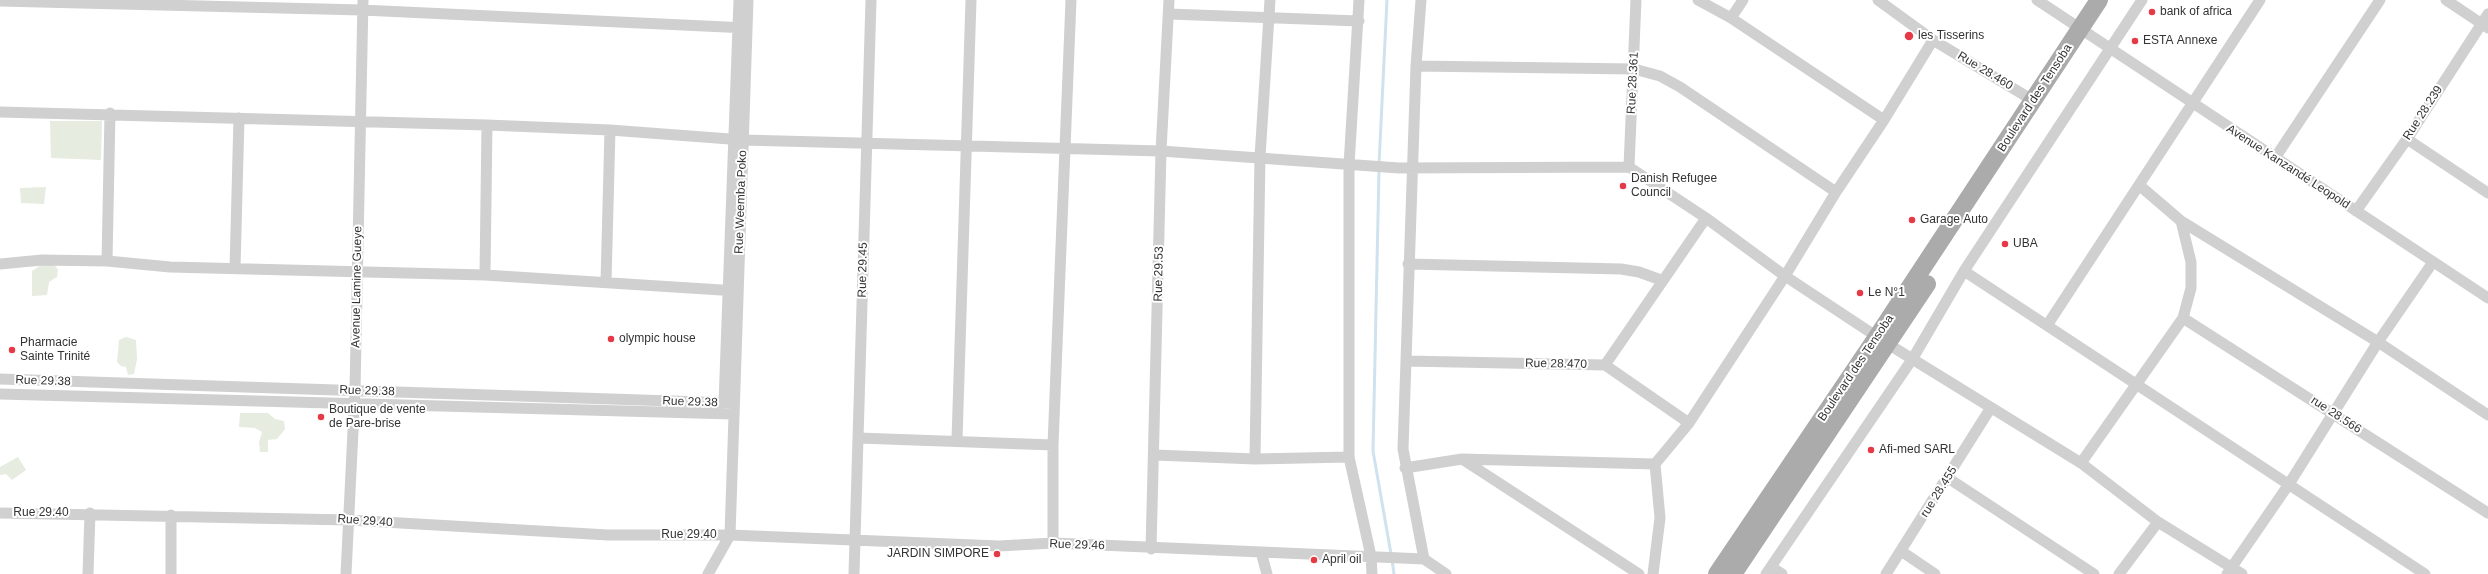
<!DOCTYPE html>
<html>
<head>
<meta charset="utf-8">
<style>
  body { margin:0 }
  canvas { display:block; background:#fff }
</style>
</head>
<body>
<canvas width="2488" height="574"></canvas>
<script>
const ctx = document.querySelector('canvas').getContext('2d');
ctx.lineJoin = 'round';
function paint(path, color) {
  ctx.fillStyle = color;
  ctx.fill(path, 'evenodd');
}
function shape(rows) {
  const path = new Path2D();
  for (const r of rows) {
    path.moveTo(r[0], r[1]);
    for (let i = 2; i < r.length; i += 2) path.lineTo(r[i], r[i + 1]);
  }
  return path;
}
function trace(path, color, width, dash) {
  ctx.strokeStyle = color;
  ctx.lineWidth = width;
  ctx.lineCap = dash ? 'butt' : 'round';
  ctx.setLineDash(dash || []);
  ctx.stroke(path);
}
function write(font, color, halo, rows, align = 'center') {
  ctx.font = font + ' Arial,sans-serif';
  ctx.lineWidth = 4;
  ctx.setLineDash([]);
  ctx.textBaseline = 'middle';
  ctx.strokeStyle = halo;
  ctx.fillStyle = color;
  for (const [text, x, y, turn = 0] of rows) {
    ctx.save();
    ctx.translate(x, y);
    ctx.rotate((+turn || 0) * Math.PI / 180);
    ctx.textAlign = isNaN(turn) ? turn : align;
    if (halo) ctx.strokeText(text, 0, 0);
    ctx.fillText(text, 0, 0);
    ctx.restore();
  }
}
const green = shape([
  [50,121,102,121,101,160,51,158],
  [46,187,44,204,21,203,20,188],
  [53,263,58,270,57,277,49,282,47,295,32,296,32,271,41,265],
  [126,337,136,340,137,359,134,374,128,375,126,367,121,366,117,362,119,340],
  [240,413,268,413,275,419,284,421,285,429,277,439,268,440,268,452,260,452,259,442,262,432,255,428,239,427],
  [18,457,26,470,12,480,6,474,0,475,0,467]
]);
const stream = shape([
  [1379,164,1387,0],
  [1379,170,1373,451,1391,554],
  [1392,560,1394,574]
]);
const street = shape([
  [1359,0,1349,165,1349,457,1371,556,1372,574],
  [1421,0,1416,66,1403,449,1424,559,1446,574],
  [1698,0,1731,18,1884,120],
  [1878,0,1933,40,2034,101],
  [2037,0,2488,298],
  [2446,0,2488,28],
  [0,1,362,10,747,28],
  [1169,14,1359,21],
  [1731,18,1743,0],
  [1416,66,1634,69,1660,76,1680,87,1836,192],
  [0,112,487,125,610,130,743,140,1161,151,1399,168,1629,167,1706,218,1785,276,1888,344,2081,463,2158,522,2242,574],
  [2407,139,2488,193],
  [2275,158,2380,0],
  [1629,167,1636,0],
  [2139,185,2181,221,2378,342,2488,415],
  [2356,211,2407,139,2488,14],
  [107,261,110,113],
  [0,264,42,260,107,261,170,267,485,275,737,291],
  [1408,264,1621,269,1639,272,1661,280],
  [235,268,239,118],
  [1964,271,2425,574],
  [485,275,487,125],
  [606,282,610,130],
  [2183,318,2488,513],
  [2048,324,2260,0],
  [1406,361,1605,365,1689,423],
  [1605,365,1706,218],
  [0,379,733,403],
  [0,394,733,414],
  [724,403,739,0],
  [859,438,1053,445],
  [957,440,971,0],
  [1155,455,1255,459,1349,457],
  [1255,459,1260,157,1270,0],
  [1462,459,1639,574],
  [2081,463,2183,318,2191,288,2191,262,2181,221],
  [1655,464,1689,423,1785,276,1836,192,1884,120,1933,40],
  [1405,468,1462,459,1655,464,1660,518,1653,574],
  [1948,478,2094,574],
  [0,513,349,520,608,535,730,535,999,546,1053,543,1424,559],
  [171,515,171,574],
  [1053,543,1053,445,1071,0],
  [1151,549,1161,151,1169,0],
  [1901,551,1935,574],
  [1261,552,1267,574],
  [1771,567,1782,574],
  [88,574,90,513],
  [346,574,355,390,363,0],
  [708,574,730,535,748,0],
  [854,574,871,0],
  [1766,574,1913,358,1964,271,2142,0],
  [1886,574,1990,409],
  [2119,574,2158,522],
  [2227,574,2289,484,2378,342,2433,262]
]);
const primary = shape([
  [1717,574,1877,337,2099,0],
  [1733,574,1927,284]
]);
const markers = [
  [2152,12,4,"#e63946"],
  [1909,36,5,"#e63946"],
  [2135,41,4,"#e63946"],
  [1623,186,4,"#e63946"],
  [1912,220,4,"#e63946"],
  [2005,244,4,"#e63946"],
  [1860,293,4,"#e63946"],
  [611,339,4,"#e63946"],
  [12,350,4,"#e63946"],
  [321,417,4,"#e63946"],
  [1871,450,4,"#e63946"],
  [997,554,4,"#e63946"],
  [1314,560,4,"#e63946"]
];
const poiNames = [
  ["bank of africa",2160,12],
  ["les Tisserins",1918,36],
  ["ESTA Annexe",2143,41],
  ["Danish Refugee",1631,179],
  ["Council",1631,193],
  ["Garage Auto",1920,220],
  ["UBA",2013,244],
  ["Le N°1",1868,293],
  ["olympic house",619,339],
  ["Pharmacie",20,343],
  ["Sainte Trinité",20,357],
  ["Boutique de vente",329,410],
  ["de Pare-brise",329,424],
  ["Afi-med SARL",1879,450],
  ["JARDIN SIMPORE",989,554,"right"],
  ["April oil",1322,560]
];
const streetNames = [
  ["Rue 28.460",1985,71,31],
  ["Rue 28.361",1633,83,-87],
  ["Boulevard des Tensoba",2035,98,-57],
  ["Rue 28.239",2423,113,-57],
  ["Avenue Kanzandé Leopold",2288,167,33],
  ["Rue Weemba Poko",741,202,-88],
  ["Rue 29.45",863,270,-89],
  ["Rue 29.53",1159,274,-89],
  ["Avenue Lamine Gueye",357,287,-89],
  ["Rue 28.470",1556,364,1],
  ["Boulevard des Tensoba",1856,368,-56],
  ["Rue 29.38",43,381,2],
  ["Rue 29.38",367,391,2],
  ["Rue 29.38",690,402,2],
  ["rue 28.566",2336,415,33],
  ["rue 28.455",1939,492,-58],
  ["Rue 29.40",41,513],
  ["Rue 29.40",365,521,4],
  ["Rue 29.40",689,535],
  ["Rue 29.46",1077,545,2]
];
paint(green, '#e6ecdf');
trace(stream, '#cfe2ee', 3);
trace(street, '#d0d0d0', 11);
trace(primary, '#ababab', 18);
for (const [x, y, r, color] of markers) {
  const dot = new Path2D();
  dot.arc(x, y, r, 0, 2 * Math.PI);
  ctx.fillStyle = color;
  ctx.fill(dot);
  trace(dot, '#fff', 1.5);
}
write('12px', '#333', '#fff', poiNames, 'left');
write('12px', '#333', '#fff', streetNames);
</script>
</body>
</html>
